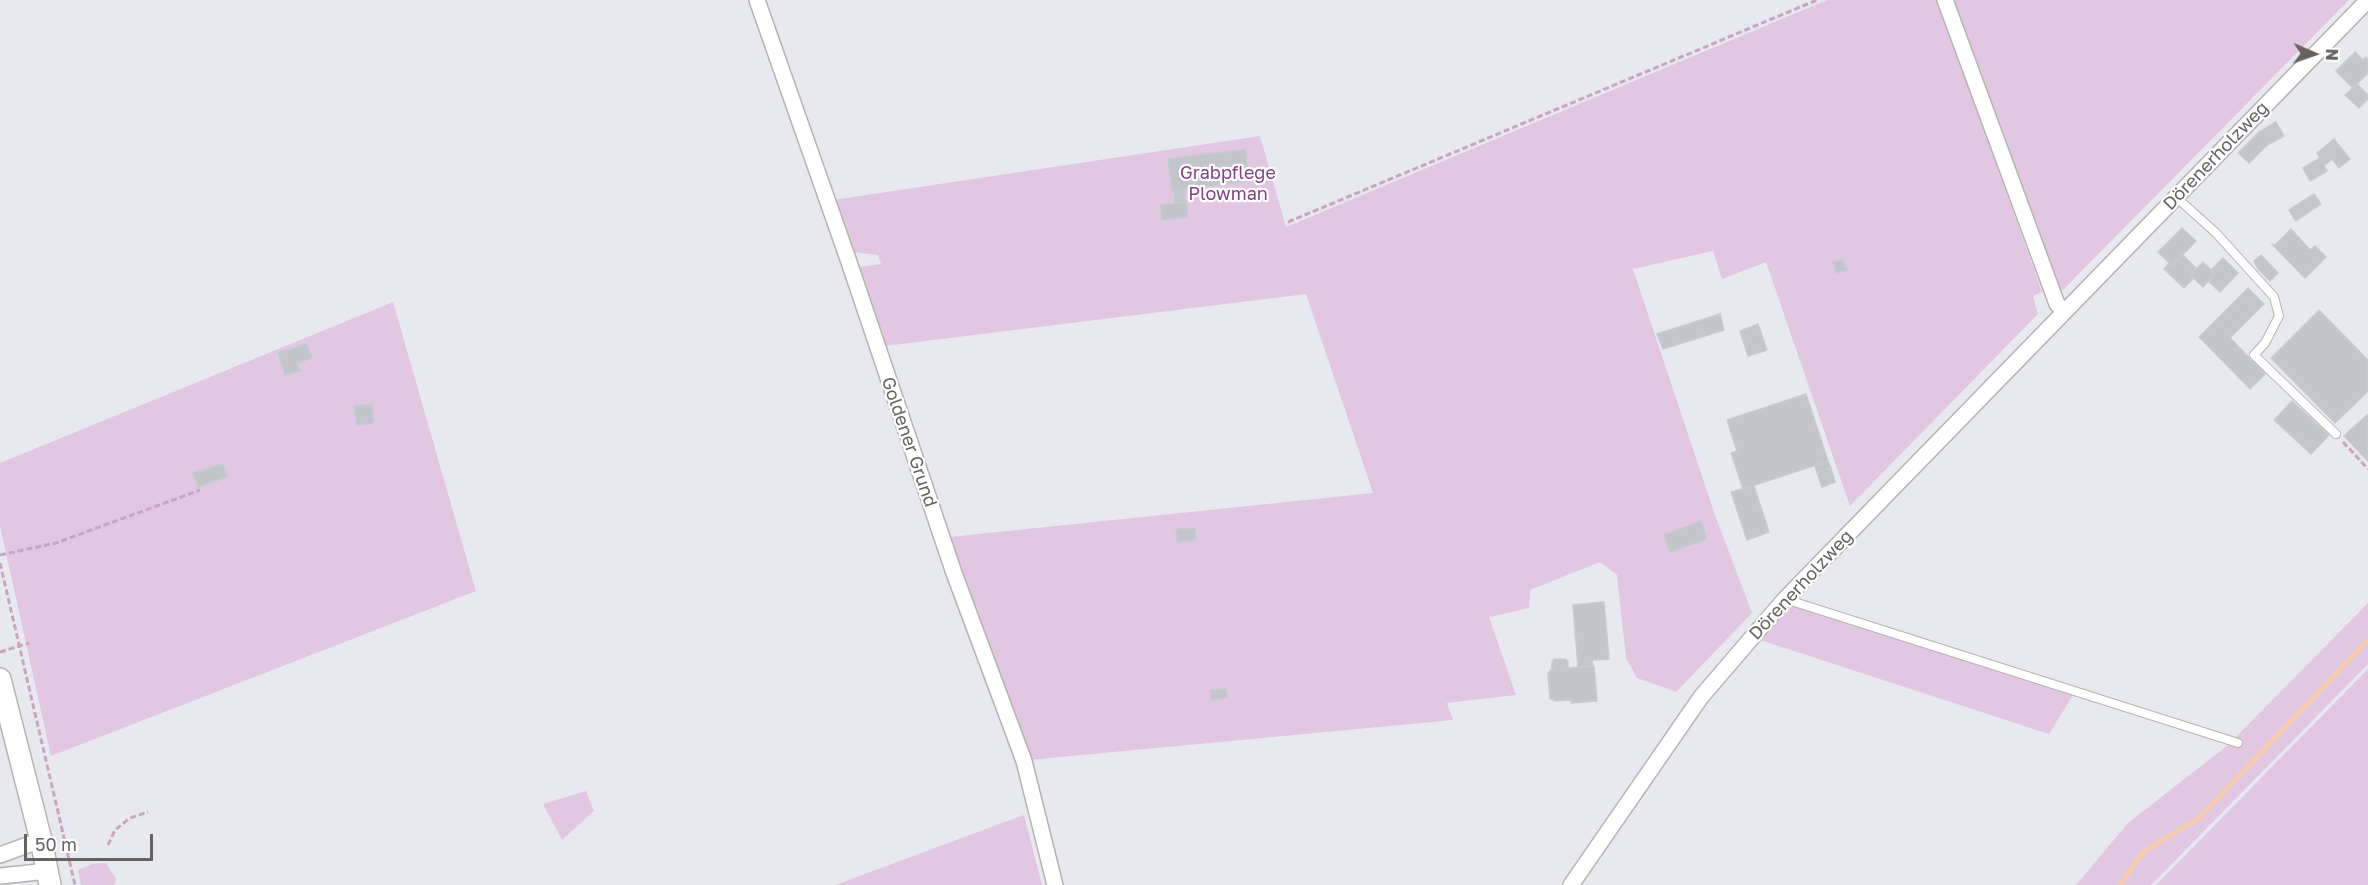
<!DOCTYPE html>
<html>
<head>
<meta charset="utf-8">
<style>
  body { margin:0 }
  #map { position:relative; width:2368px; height:885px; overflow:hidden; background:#e7e9ef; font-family:"Golos Text",sans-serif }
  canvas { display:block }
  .north { position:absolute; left:2284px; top:24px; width:60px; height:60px; -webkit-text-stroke:4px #fff; paint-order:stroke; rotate:92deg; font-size:16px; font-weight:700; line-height:24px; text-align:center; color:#66625f }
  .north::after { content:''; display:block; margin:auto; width:21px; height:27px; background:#66625f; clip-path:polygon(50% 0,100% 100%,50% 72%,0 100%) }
  .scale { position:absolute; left:24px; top:834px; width:129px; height:27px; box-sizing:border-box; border:3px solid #66625f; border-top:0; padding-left:8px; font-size:18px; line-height:21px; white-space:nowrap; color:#66625f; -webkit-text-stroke:4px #fff; paint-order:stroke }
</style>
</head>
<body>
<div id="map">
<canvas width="2368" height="885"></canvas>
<div class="north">N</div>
<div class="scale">50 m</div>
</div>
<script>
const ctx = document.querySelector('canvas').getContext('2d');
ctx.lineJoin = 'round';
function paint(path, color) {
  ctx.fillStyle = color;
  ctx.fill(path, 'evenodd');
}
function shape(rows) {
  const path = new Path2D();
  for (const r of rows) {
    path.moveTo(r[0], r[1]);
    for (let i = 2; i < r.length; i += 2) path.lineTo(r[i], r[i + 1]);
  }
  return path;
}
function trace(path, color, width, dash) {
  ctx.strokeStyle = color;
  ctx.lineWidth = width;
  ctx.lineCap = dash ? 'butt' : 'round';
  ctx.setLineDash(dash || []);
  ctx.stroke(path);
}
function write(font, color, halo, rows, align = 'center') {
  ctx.font = font + ' "Golos Text",sans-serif';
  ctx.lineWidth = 4.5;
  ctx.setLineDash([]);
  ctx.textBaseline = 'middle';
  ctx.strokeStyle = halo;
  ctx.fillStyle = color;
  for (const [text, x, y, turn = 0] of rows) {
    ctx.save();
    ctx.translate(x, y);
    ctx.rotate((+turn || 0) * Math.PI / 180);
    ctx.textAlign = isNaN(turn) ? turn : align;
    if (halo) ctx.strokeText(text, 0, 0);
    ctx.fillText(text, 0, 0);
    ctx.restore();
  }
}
const green = shape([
  [1827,0,1937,0,2042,292,2033,296,2038,314,1850,506,1766,262,1722,279,1713,251,1633,269,1715,515,1752,613,1676,692,1637,678,1626,658,1617,575,1600,562,1530,590,1529,608,1489,617,1516,695,1447,703,1453,720,1029,760,950,537,1373,493,1306,294,885,346,858,267,881,264,878,255,851,252,833,200,1260,136,1286,227],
  [1953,0,2349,0,2058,295],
  [393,302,476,591,51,756,0,526,0,463],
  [1790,601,2073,695,2049,734,1757,639],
  [2368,603,2368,664,2151,885,2076,885,2128,823,2228,745],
  [2368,669,2368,885,2156,885],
  [586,791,594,811,562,840,543,804],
  [1024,815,1042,885,835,885],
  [106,863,116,879,114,885,81,885,78,870,92,864]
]);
const stream = shape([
  [2120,885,2143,852,2199,818,2368,640]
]);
const building = shape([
  [2355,52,2363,60,2366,57,2368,59,2368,73,2353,88,2336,71,2355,52],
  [2357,84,2368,95,2368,99,2359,108,2345,95,2357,84],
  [2276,122,2284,136,2267,145,2249,163,2238,153,2259,132,2276,122],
  [2334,139,2350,159,2339,168,2332,159,2324,166,2327,171,2310,181,2303,168,2320,158,2317,153,2334,139],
  [1245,149,1249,181,1172,191,1168,159,1245,149],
  [1184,190,1185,202,1175,203,1174,191,1184,190],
  [2314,194,2321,204,2296,221,2289,210,2314,194],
  [1186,202,1188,217,1162,220,1160,205,1186,202],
  [2182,228,2196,241,2172,266,2158,252,2182,228],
  [2291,229,2310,250,2315,246,2326,257,2305,278,2272,244,2275,245,2291,229],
  [2183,255,2196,268,2190,275,2193,279,2184,288,2164,269,2169,263,2172,266,2183,255],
  [2261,255,2278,273,2270,281,2258,269,2254,261,2261,255],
  [2223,258,2238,273,2220,292,2209,282,2215,274,2211,270,2223,258],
  [1843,259,1847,270,1836,273,1833,262,1843,259],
  [2203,262,2215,274,2203,287,2191,275,2203,262],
  [2248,288,2264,304,2230,338,2265,374,2250,389,2199,337,2248,288],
  [2319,310,2368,360,2368,391,2335,423,2271,358,2319,310],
  [1720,314,1724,330,1663,349,1657,334,1720,314],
  [1758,324,1767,350,1748,356,1740,331,1758,324],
  [307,344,312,358,297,363,300,371,285,375,278,353,307,344],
  [1806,394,1828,461,1743,489,1731,453,1737,451,1727,420,1806,394],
  [2292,401,2329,435,2311,454,2274,420,2292,401],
  [372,404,374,423,357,425,354,406,372,404],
  [2368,414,2368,461,2344,436,2368,414],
  [1828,461,1831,468,1817,473,1815,465,1828,461],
  [223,464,227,477,198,487,193,473,223,464],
  [1831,468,1835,482,1822,487,1817,473,1831,468],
  [1754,486,1769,532,1747,540,1731,492,1754,486],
  [1701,521,1707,539,1670,552,1664,535,1701,521],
  [1195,528,1196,540,1177,542,1176,529,1195,528],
  [1604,602,1609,659,1592,660,1593,666,1578,667,1573,605,1604,602],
  [1554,659,1565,659,1568,661,1568,668,1594,666,1597,701,1571,703,1571,700,1555,701,1550,698,1548,673,1552,669,1552,662,1554,659],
  [1226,689,1227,698,1211,700,1210,690,1226,689]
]);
const path = shape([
  [1288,222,1817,0],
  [2343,442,2368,469],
  [0,555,56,543,200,490],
  [0,563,75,885],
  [0,652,29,643],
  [108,845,115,830,130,818,148,812]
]);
const lane = shape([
  [2176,197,2216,233,2274,297,2279,316,2265,343,2254,355,2336,434],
  [1785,599,2238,743]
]);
const street = shape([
  [757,0,849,262,954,573,1024,761,1055,885],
  [1945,0,2057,304,2064,311],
  [0,855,41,840],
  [0,876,48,871],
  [1571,885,1701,697,1785,599,2368,0]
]);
const secondary = shape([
  [0,679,41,840,50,885]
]);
const streetNames = [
  ["Dörenerholzweg",2216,156,-46],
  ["Goldener Grund",909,442,71],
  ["Dörenerholzweg",1801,585,-47]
];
const parkNames = [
  ["Grabpflege",1228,173],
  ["Plowman",1228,194]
];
paint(green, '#e2c7e3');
trace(stream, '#f5ccb1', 5);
paint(building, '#c4c5ca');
trace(building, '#c6cbd3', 1.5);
trace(lane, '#b5b3b0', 10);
trace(street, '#b5b3b0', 18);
trace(secondary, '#b8b5b1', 24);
trace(path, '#c8a5c0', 3, [6, 3]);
trace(lane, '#fff', 8);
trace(street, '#fff', 15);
trace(secondary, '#fff', 21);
write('18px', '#66625f', '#fff', streetNames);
write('18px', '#834182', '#fff', parkNames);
</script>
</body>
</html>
